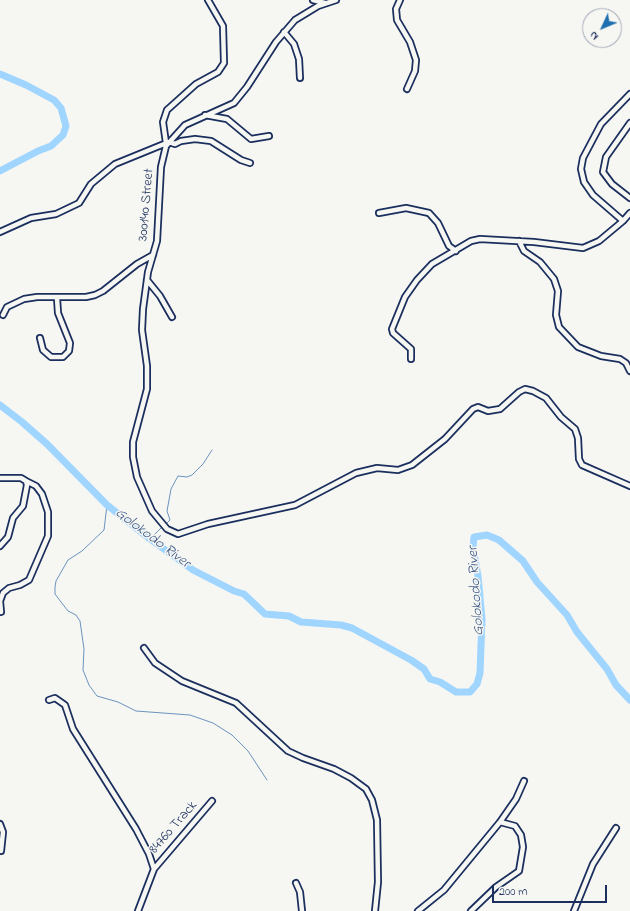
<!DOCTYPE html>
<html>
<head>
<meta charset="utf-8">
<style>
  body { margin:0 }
  #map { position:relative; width:630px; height:911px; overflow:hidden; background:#f6f6f2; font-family:"Indie Flower",sans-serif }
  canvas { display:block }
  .north { position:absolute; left:582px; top:8px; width:40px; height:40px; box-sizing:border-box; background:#f6f6f2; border:1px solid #9ea6b7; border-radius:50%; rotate:226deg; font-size:11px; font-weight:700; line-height:16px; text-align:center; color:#1b2f5e }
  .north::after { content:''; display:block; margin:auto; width:14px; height:18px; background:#1f6fb2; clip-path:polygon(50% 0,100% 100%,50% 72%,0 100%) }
  .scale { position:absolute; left:492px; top:885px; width:115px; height:18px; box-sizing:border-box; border:2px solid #1b2f5e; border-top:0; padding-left:5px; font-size:12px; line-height:14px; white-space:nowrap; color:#1b2f5e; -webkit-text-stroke:3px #f6f6f2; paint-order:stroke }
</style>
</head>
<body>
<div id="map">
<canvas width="630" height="911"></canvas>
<div class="north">N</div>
<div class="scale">200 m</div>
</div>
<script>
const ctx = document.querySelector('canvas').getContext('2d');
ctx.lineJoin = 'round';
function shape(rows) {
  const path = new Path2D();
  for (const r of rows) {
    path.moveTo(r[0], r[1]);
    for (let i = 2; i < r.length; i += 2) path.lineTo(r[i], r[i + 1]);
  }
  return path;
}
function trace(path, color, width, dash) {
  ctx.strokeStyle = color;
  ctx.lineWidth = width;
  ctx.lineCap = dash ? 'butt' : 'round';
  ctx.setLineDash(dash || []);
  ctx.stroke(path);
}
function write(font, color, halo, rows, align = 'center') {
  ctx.font = font + ' "Indie Flower",sans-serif';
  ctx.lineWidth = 3;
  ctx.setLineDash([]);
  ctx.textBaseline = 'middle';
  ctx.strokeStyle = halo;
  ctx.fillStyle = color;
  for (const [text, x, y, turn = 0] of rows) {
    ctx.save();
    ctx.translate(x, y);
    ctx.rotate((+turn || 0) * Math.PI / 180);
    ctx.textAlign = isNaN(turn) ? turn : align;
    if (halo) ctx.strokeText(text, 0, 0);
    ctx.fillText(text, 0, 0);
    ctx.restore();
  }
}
const stream = shape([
  [107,505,104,530,82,551,68,560,56,581,55,587,55,594,61,602,68,611,76,615,80,621,84,649,83,670,89,685,97,696,118,702,136,711,190,715,213,723,232,735,248,751,267,780],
  [166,524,170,520,167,511,171,489,178,476,187,477,192,475,203,464,212,450],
  [150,539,163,526]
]);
const river = shape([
  [0,74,26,85,54,100,61,108,66,126,63,135,51,146,38,151,0,171],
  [0,405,22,422,47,444,107,505,150,539,193,570,234,591,244,594,265,614,289,616,301,622,341,625,352,628,411,660,424,669,430,679,440,682,456,692,470,692,477,684,480,673,482,619,478,576,473,548,474,537,487,535,499,540,523,561,537,582,567,615,577,632,607,669,616,685,630,700]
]);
const minor = shape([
  [313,0,325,3],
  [336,0,318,6,295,20,276,42,247,87,234,103,185,125,166,146,161,167,157,241,148,272,143,309,142,330,147,366,147,389,133,442,133,457,137,477,152,511,167,529,178,534,208,524,295,505,356,473,377,468,398,470,412,465,445,439,473,409,478,407,488,411,500,409,519,392,525,389,533,391,546,398,561,417,575,429,578,438,579,459,582,465,630,486],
  [400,0,396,9,397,20,410,42,416,60,415,71,407,89],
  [284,32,294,44,299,59,300,78],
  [205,115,227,119,251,139,269,136],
  [630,123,606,157,603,172,612,184,630,198],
  [166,143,163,122,167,110,196,84,218,72,224,63,223,26,208,0],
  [379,213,406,208,429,213,438,223,449,246,456,251],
  [623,221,593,195,584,182,581,169,583,158,601,124,630,94],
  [0,232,31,218,56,214,79,203,91,184,115,164,169,142,175,144,181,141,195,139,211,141,241,160,250,163],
  [519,241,524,251,540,262,554,279,558,291,556,315,559,327,578,347,601,356,620,359,626,363,630,371],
  [147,280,160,296,172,317],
  [3,315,7,307,24,299,37,297,86,297,95,295,103,291,137,264,153,255],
  [40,338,43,350,51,357,63,357,69,351,70,343,58,313,57,298],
  [411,359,411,349,393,333,392,329,405,297,417,280,432,264,471,241,480,239,534,242,583,248,599,241,623,221,630,213],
  [0,478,21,478,26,481,27,485,23,506,13,518,8,537,0,546],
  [1,612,0,601,3,593,9,588,20,585,29,580,48,536,48,512,42,494,36,486,26,481],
  [144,648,155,663,182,681,236,703,288,751,303,758,334,769,351,778,366,789,372,800,377,820,378,882,375,911],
  [49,700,55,698,65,705,73,729,136,829,149,854,154,869,138,911],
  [0,824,3,832,1,851],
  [154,869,212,801],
  [296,883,300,892,302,911],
  [418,911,444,890,500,822,516,799,524,781],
  [471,911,496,887,519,871,523,847,521,835,515,826,500,822],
  [574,911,593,864,616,828]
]);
const streetNames = [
  ["300140 Street",147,205,-85],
  ["84760 Track",174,828,-49]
];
const waterNames = [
  ["Golokodo River",152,539,37],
  ["Golokodo River",477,591,-94]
];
trace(stream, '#6a93be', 1);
trace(river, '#9fd5fe', 7);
trace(minor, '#1b2f5e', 8);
trace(minor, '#f6f6f2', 4.5);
write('14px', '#1b2f5e', '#f6f6f2', streetNames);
write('italic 15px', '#3c5886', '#f6f6f2', waterNames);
</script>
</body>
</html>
